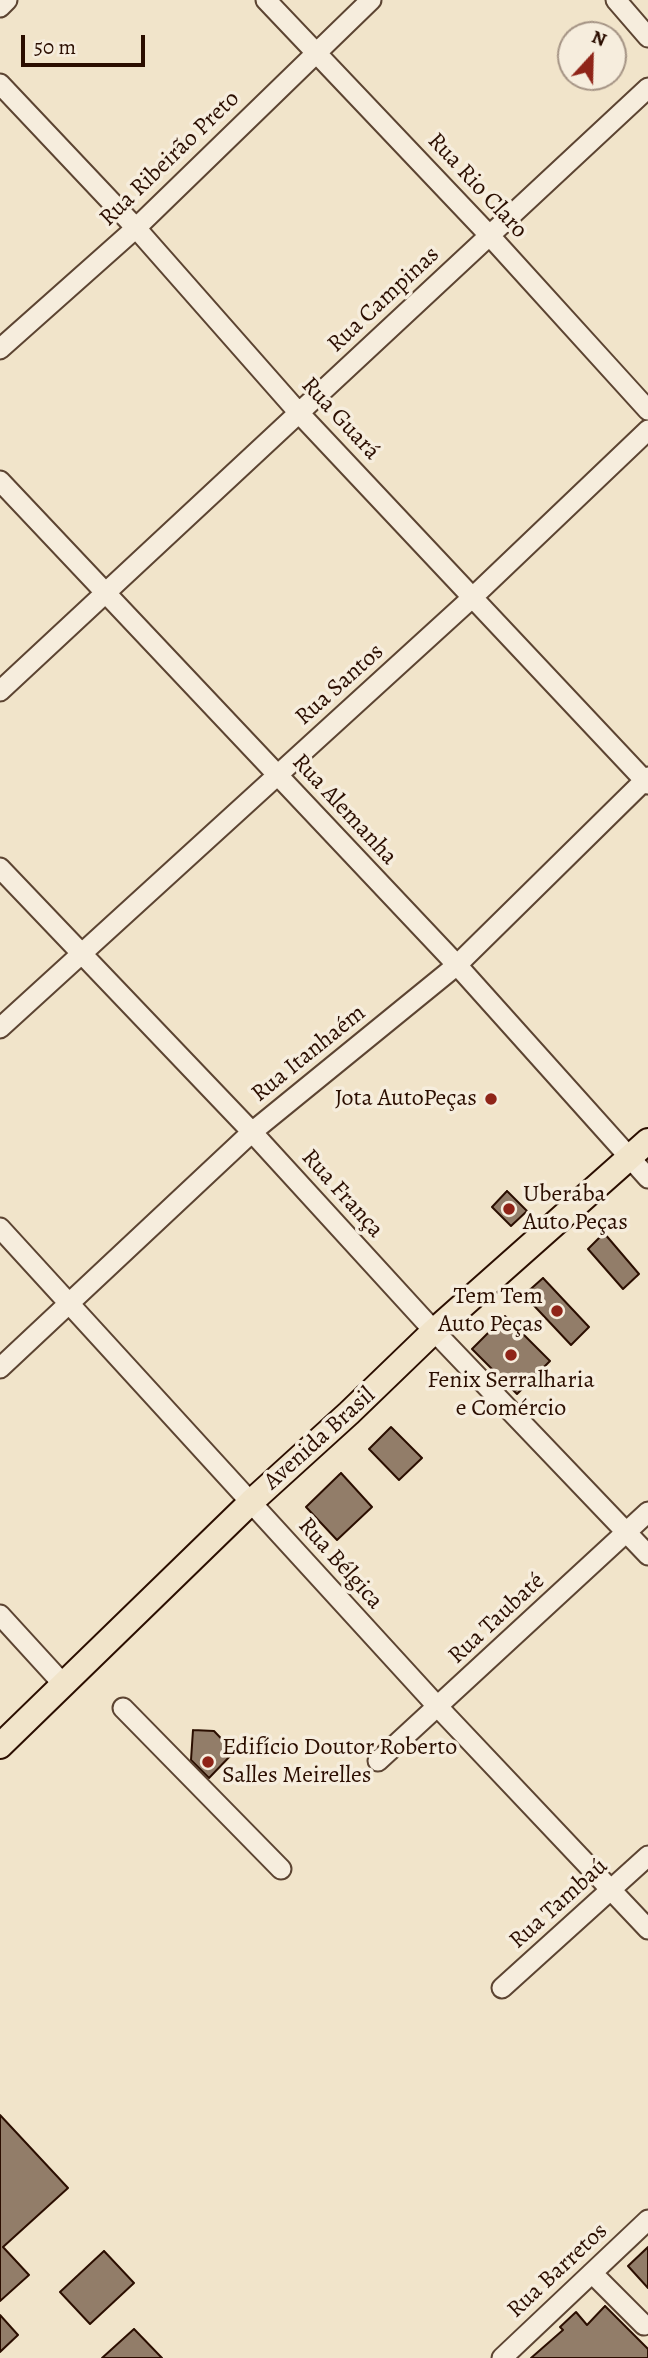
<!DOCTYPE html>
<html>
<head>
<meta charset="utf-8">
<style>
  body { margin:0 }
  #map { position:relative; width:648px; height:2358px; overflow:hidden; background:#f1e4ca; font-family:Alegreya,serif }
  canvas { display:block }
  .north { position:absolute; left:557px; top:21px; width:70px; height:70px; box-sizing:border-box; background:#f6eddd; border:2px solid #a59485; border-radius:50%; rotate:22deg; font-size:19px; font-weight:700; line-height:28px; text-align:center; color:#2b0e00 }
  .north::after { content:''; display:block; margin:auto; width:24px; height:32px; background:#8f2418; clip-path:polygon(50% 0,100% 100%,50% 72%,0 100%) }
  .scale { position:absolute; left:21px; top:35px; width:124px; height:32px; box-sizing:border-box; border:4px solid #2b0e00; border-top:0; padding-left:9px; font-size:21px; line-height:24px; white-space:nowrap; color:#2b0e00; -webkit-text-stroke:5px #f6eddd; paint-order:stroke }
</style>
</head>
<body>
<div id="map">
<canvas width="648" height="2358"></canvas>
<div class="north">N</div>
<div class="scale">50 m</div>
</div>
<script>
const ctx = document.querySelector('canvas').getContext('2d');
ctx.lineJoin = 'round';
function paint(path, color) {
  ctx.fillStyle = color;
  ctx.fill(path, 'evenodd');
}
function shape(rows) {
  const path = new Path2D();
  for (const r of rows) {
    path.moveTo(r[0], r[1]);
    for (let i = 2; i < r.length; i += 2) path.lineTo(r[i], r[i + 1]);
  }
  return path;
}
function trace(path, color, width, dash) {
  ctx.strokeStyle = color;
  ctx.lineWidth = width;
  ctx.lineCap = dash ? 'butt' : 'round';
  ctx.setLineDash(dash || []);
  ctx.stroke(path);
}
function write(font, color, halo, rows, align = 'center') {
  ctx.font = font + ' Alegreya,serif';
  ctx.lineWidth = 7;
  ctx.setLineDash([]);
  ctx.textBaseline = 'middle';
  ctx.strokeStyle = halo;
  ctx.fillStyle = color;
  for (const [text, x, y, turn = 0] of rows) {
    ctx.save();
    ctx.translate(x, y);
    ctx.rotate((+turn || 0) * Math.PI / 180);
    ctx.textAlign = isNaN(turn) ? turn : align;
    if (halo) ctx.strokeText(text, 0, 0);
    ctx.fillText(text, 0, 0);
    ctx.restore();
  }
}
const building = shape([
  [507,1191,527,1211,511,1226,492,1207,507,1191],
  [604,1233,639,1274,623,1289,588,1249,604,1233],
  [543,1278,589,1327,571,1345,524,1295,543,1278],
  [505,1316,550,1361,517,1394,472,1349,505,1316],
  [391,1427,422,1458,399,1480,369,1449,391,1427],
  [341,1473,372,1507,337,1540,306,1507,341,1473],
  [193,1730,214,1731,234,1752,209,1778,191,1760,193,1730],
  [0,2115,68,2188,3,2247,29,2275,0,2301,0,2115],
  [648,2247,648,2288,628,2266,648,2247],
  [104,2251,134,2283,90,2324,60,2292,104,2251],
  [605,2306,648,2349,648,2358,531,2358,563,2330,560,2327,576,2312,587,2325,605,2306],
  [0,2315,18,2335,0,2352,0,2315],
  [134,2329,162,2358,102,2358,134,2329]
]);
const minor = shape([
  [266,0,490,236,648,410],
  [616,0,648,37],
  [0,7,7,0],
  [0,84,136,228,299,413,648,784],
  [0,349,136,228,371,0],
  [0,481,457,965,648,1178],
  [0,691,648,88],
  [0,868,252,1132,434,1331,648,1555],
  [0,1028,474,596,648,430],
  [0,1228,438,1707,648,1929],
  [0,1368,252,1132,457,965,648,777],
  [0,1615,64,1685],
  [123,1708,281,1869],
  [378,1761,648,1512],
  [502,1988,648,1856],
  [592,2273,644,2325],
  [502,2358,648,2220]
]);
const major = shape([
  [0,1746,251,1502,349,1413,434,1331,648,1141]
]);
const markers = [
  [491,1099,7,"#8f2418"],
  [509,1209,7,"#8f2418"],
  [557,1311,7,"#8f2418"],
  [511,1355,7,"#8f2418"],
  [208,1762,7,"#8f2418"]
];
const streetNames = [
  ["Rua Ribeirão Preto",170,159,-44],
  ["Rua Rio Claro",477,186,47],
  ["Rua Campinas",384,300,-43],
  ["Rua Guará",340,419,47],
  ["Rua Santos",340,685,-42],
  ["Rua Alemanha",344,810,47],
  ["Rua Itanhaém",309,1054,-39],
  ["Rua França",342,1194,48],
  ["Avenida Brasil",320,1439,-42],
  ["Rua Bélgica",340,1564,48],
  ["Rua Taubaté",497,1619,-43],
  ["Rua Tambaú",559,1904,-42],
  ["Rua Barretos",558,2271,-43]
];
const poiNames = [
  ["Jota AutoPeças",477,1099],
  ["Uberaba",523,1195,"left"],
  ["Auto Peças",523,1223,"left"],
  ["Tem Tem",543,1297],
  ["Auto Peças",543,1325],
  ["Fenix Serralharia",511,1381,"center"],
  ["e Comércio",511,1409,"center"],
  ["Edifício Doutor Roberto",222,1748,"left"],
  ["Salles Meirelles",222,1776,"left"]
];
paint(building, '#927d69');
trace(building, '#2b0e00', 2);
trace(minor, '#5c4432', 23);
trace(major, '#2b0e00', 28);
trace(minor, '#f6eddd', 19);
trace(major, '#f1e4ca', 24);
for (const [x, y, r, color] of markers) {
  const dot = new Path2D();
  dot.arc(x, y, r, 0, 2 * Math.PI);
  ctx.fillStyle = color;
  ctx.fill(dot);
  trace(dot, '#f6eddd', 2.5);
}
write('24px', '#2b0e00', '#f6eddd', streetNames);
write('24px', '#2b0e00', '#f6eddd', poiNames, 'right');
</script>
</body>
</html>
